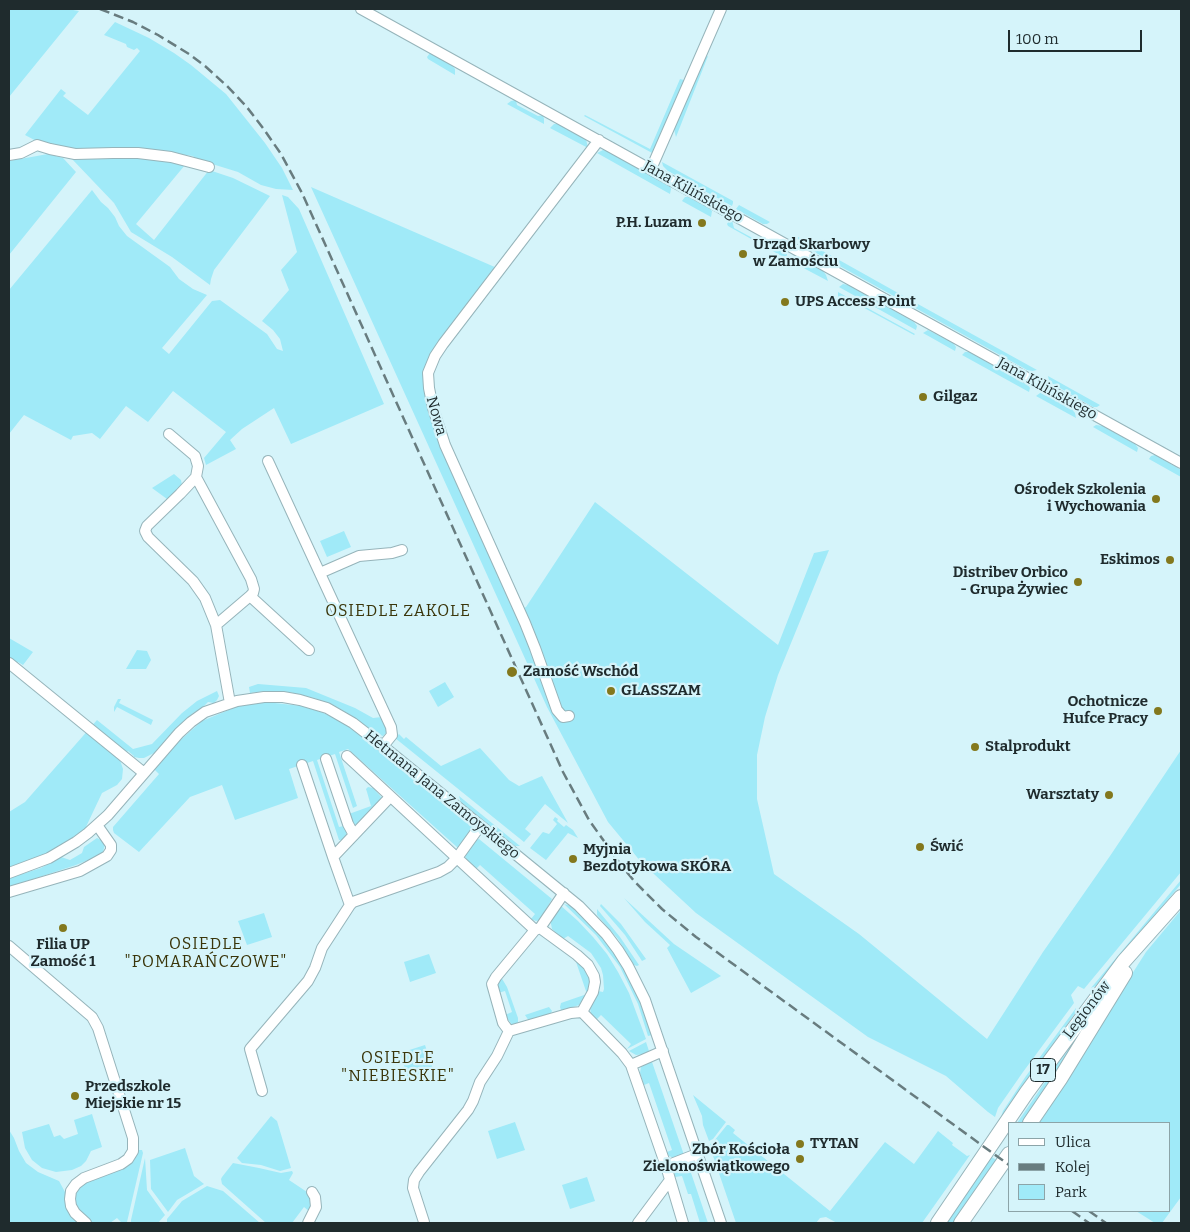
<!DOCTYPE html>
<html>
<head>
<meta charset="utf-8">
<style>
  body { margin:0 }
  #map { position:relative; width:1190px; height:1232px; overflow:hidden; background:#d5f4fa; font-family:Bitter,serif }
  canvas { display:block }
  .frame { position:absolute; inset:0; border:10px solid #1f2b2d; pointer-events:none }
  .legend { position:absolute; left:1008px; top:1122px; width:162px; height:90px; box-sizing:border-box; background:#d5f4fa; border:1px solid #8ca4a8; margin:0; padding:6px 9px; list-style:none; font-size:15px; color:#1f2b2d }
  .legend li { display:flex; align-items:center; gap:10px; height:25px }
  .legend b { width:25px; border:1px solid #8ca4a8 }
  .scale { position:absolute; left:1008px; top:30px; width:134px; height:22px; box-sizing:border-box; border:2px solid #1f2b2d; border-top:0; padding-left:6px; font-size:15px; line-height:18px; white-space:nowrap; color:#1f2b2d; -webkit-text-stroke:4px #d5f4fa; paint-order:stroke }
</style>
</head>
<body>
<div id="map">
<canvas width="1190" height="1232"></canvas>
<div class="frame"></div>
<ul class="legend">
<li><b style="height:6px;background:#fff"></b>Ulica</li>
<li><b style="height:6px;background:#687c7f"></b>Kolej</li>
<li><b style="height:14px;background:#a0eaf8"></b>Park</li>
</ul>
<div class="scale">100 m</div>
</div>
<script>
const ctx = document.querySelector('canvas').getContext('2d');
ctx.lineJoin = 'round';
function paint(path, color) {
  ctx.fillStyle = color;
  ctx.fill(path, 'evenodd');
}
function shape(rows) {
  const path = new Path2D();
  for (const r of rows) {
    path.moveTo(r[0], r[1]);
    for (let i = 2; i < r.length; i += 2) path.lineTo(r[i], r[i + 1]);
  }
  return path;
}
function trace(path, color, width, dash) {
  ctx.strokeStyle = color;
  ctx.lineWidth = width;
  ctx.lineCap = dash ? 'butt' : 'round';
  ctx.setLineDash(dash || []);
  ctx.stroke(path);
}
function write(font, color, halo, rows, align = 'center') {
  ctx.font = font + ' Bitter,serif';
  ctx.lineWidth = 4.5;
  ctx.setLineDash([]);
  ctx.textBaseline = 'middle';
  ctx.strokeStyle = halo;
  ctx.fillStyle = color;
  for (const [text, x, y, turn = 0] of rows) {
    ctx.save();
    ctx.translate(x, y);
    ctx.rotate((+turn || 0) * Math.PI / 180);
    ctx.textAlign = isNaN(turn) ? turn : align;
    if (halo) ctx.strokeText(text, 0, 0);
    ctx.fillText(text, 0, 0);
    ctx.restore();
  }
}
const green = shape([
  [9,9,67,9,79,11,9,97],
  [115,22,149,38,174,53,191,65,226,94,265,143,282,168,293,190,276,189,261,185,238,172,196,159,193,156,172,153,125,148,60,148,42,144,25,135,61,89,66,93,63,96,88,115,140,51,137,48,134,50,127,47,126,44,104,35],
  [430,53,451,64,455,69,455,75,428,59,427,57],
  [708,56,676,137,674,129,705,57],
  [680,79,684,80,654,154,584,116,585,115,650,149],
  [516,100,517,105,538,116,543,115,544,119,544,124,507,104,511,101],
  [554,124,559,124,586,139,588,148,550,128],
  [603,150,608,151,670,186,671,189,670,194,597,153],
  [48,154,63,158,76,172,9,255,9,161],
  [76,156,163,158,185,165,136,224,154,240,209,170,233,178,270,196,214,270,211,279,210,285,172,257,131,232,114,203,72,159],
  [662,162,733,201,733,203,732,206,668,171,663,166],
  [311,187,497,268,443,338,426,389,517,612,526,607,595,502,778,645,814,553,829,550,778,675,765,717,757,755,757,799,774,874,859,934,987,1039,1043,952,1110,856,1181,750,1181,872,1084,989,1078,986,1071,995,1074,1003,1023,1072,998,1108,995,1117,988,1112,946,1076,868,1037,696,913,641,862,608,822,547,707],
  [92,190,101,202,108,208,115,217,119,226,127,236,170,267,179,279,193,289,207,295,162,348,169,354,212,301,220,300,267,334,277,349,283,351,280,339,273,330,262,321,289,290,281,270,297,252,282,195,288,197,299,209,384,404,291,444,274,408,242,429,230,440,236,449,206,465,204,458,226,432,173,391,148,422,126,406,100,439,92,433,73,436,71,440,24,415,9,434,9,290],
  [685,197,690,197,709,208,712,211,711,217,682,201],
  [739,205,770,222,767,224,763,224,736,209],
  [730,219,732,220,734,228,769,247,776,245,784,250,787,254,787,259,728,226,727,224],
  [798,237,907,298,1037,370,1032,371,1027,370,800,244,798,241],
  [799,259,803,260,823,271,826,275,828,281,794,263],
  [843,284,848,285,914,322,917,326,916,330,839,287],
  [838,292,915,334,914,335,846,298,843,304,838,300],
  [928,330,953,343,956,347,955,351,923,333],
  [965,352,969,352,1028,385,1030,388,1029,392,962,355],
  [1048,376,1100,405,1097,407,1093,407,1053,384,1049,381],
  [1040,393,1044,393,1072,409,1075,413,1076,418,1036,396],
  [1096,425,1103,426,1135,444,1138,448,1137,452,1093,427],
  [1155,455,1181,470,1181,477,1149,459,1151,456],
  [174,474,181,480,182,485,167,499,152,488],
  [344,531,351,547,327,557,320,541],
  [9,638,33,652,23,665,18,662,17,663,9,657],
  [137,650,147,651,151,660,146,669,126,669],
  [445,682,454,697,438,707,429,691],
  [258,684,306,688,355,708,373,718,382,717,388,731,383,736,377,734,347,713,333,705,314,698,289,692,266,691,250,693,249,687],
  [217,691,219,696,217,700,214,703,208,702,202,708,193,713,179,726,154,753,144,758,139,758,134,757,134,756,128,751,120,760,123,769,122,779,117,785,102,793,85,829,72,839,49,853,9,867,9,812,25,802,97,720,133,749,152,744,182,713,197,701],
  [118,699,121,699,119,703,153,720,151,725,117,707,114,712,114,707],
  [266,702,301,706,321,712,337,719,353,730,378,749,473,827,458,848,348,749,339,752,357,806,353,808,335,754,317,760,339,827,344,826,347,832,345,838,342,840,339,840,313,761,289,769,298,798,235,820,222,785,190,797,139,852,114,833,113,830,113,827,159,774,154,769,177,743,194,728,202,721,236,707,246,704],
  [399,734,404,739,406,737,441,766,480,748,509,780,519,786,542,776,568,823,545,804,525,829,531,834,524,842,395,738],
  [368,787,373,788,383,799,356,825,352,822,349,814,371,806,367,792,366,789],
  [459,796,520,846,515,846,461,803],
  [555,817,558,819,557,821,564,827,566,825,573,830,578,838,568,833,546,860,530,848,542,833,543,832,549,834,557,824,553,820],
  [97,838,103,841,105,844,103,852,98,856,76,865,9,887,9,878,41,868,61,857,70,860,82,853,84,847],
  [479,839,552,899,540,920,536,921,531,919,535,914,480,865,476,869,466,860,465,854,476,840],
  [1181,880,1181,884,1096,986,1091,988],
  [624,898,674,944,721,976,691,993,667,948,670,945,645,922],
  [564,904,572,906,594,927,612,950,623,966,639,1000,652,1035,648,1036,638,1004,620,967,596,935],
  [601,904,621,924,646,959,642,961,625,935,600,906],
  [560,905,578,921,593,937,607,954,618,972,629,993,646,1039,627,1049,631,1044,601,1015,596,1020,591,1014,590,1008,598,991,603,992,604,989,603,975,601,968,591,953,568,936,563,939,552,929,550,919],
  [597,909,620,937,639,965,637,966,634,965,618,939,597,915],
  [1181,910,1181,1197,1162,1223,1155,1223,1136,1211,1169,1211,1169,1123,1037,1123,1146,952],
  [264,913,272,937,247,945,238,921],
  [429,954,436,973,410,982,404,962],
  [575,959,586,971,590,980,591,987,588,993,579,1005,564,1010,561,1010,560,1007,561,1003,587,994],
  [501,977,507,987,518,1018,518,1022,516,1025,512,1025,505,1015,512,1012,505,991,498,993,497,984],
  [549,1007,552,1011,550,1015,529,1021,525,1015],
  [1076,1008,1076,1012,1004,1113,1003,1119,1000,1120,1003,1111,1026,1076],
  [1095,1013,1024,1123,1017,1123,1054,1069],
  [646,1042,649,1051,645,1054,636,1055,629,1051],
  [425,1045,433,1069,408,1078,400,1053],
  [650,1062,652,1062,684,1155,674,1158,669,1156,667,1152,672,1150,649,1083,644,1085,640,1073,641,1067],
  [693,1095,726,1122,713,1139,709,1141,703,1125,702,1116],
  [92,1114,102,1147,91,1151,86,1161,81,1166,72,1170,56,1172,42,1168,32,1160,25,1148,22,1132,49,1124,54,1137,60,1135,64,1139,78,1134,74,1120],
  [271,1116,277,1121,291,1168,280,1171,261,1165,242,1163,237,1158],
  [515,1122,525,1150,497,1159,488,1131],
  [727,1125,729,1125,735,1130,733,1133,830,1211,885,1142,914,1164,938,1131,953,1143,952,1145,967,1156,970,1155,922,1223,837,1223,826,1217,820,1218,816,1223,736,1223,710,1147,710,1144,714,1141],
  [9,1130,14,1138,19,1151,26,1163,38,1172,59,1181,65,1192,65,1200,81,1223,9,1223],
  [185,1148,194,1176,204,1184,177,1200,168,1212,151,1189,150,1160],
  [139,1150,142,1150,143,1153,127,1222,126,1223,122,1223,117,1218,110,1223,92,1223,81,1214,75,1204,74,1197,78,1188,87,1182,127,1167,134,1160],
  [990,1156,998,1161,955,1223,945,1223],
  [145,1158,147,1190,165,1215,158,1223,131,1223,131,1220],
  [233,1163,259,1168,281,1173,292,1171,293,1173,289,1180,310,1194,313,1199,310,1212,304,1207,292,1223,266,1223,222,1184,221,1179,222,1177],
  [688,1164,708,1223,700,1223,691,1194,688,1194,682,1176,675,1177,674,1174,674,1169,677,1166],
  [587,1177,595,1201,570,1209,562,1185],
  [207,1186,223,1191,260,1223,167,1223,167,1219,182,1201]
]);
const minor = shape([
  [361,9,1181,463],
  [9,155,21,153,37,145,50,149,75,154,113,153,138,153,171,157,209,167],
  [651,169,721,9],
  [169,434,195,456,198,466,196,477,180,494,147,526,145,531,148,537,193,581,205,598,216,625,230,703],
  [268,461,391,727,392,735,383,746],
  [196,477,251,579,254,589,253,593,250,596,216,625],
  [320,573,359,556,392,553,402,550],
  [250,596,309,650],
  [9,663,144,773],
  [569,716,563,717,557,710,535,648,525,623,445,445,433,408,429,388,428,373,435,356,443,344,599,140],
  [347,756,457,858,480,826],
  [326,759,348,824,354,835],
  [302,765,333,857,350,905],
  [333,857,390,797],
  [9,873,49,858,76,842,88,833,108,815,179,733,191,722,205,712,237,701,264,697,283,697,300,700,327,708,353,723,389,751,579,906,606,934,618,950,628,966,645,1000,721,1223],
  [9,892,80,871,107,856,111,850,111,845,97,825],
  [540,928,564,893],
  [9,946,92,1017,98,1028,133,1138,133,1151,128,1159,121,1164,84,1178,76,1184,71,1191,70,1199,71,1206,75,1213,86,1223],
  [582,1012,622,1053,631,1065,666,1166,683,1223],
  [631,1065,663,1051],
  [262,1091,250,1049,308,981,315,968,322,948,350,905,353,902,439,872,448,867,457,858,535,930,496,977,492,984,503,1023,509,1031],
  [666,1166,697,1154],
  [424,1222,413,1188,414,1180,419,1172,468,1110,473,1101,480,1082,497,1056,509,1031,571,1013,582,1012,593,992,595,982,594,976,588,965,577,955,540,928,535,930],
  [308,1223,316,1207,315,1197,312,1192],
  [638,1223,670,1180]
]);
const highway = shape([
  [1030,1123,1060,1079,1125,973],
  [938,1223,1027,1092,1124,961,1181,897],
  [961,1223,1009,1154]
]);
const rail = shape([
  [100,9,133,22,158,35,189,54,205,66,227,86,246,106,263,128,281,154,302,193,563,772,589,820,621,865,635,882,662,909,696,937,1009,1165],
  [1072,1211,1089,1223],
  [1089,1211,1106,1223]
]);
const markers = [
  [702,223,5,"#83781d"],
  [743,254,5,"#83781d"],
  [785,302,5,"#83781d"],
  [923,397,5,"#83781d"],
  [1156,499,5,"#83781d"],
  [1170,560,5,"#83781d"],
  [1078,582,5,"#83781d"],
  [512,672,6,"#83781d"],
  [611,691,5,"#83781d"],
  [1158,711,5,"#83781d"],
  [975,747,5,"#83781d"],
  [1109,795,5,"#83781d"],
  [920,847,5,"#83781d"],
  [573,859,5,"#83781d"],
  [63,928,5,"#83781d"],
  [75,1096,5,"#83781d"],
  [800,1144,5,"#83781d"],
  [800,1159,5,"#83781d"]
];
const shields = [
  [1043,1070,25]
];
const shieldNames = [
  ["17",1043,1070]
];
const streetNames = [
  ["Jana Kilińskiego",693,192,29],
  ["Jana Kilińskiego",1047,389,29],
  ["Nowa",436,416,74],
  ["Hetmana Jana Zamoyskiego",442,795,39],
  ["Legionów",1087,1010,-53]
];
const poiNames = [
  ["P.H. Luzam",692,223,"right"],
  ["Urząd Skarbowy",753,245],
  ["w Zamościu",753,262],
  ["UPS Access Point",795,302],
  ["Gilgaz",933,397],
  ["Ośrodek Szkolenia",1146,490,"right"],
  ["i Wychowania",1146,507,"right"],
  ["Eskimos",1160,560,"right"],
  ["Distribev Orbico",1068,573,"right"],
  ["- Grupa Żywiec",1068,590,"right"],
  ["Zamość Wschód",523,672],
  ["GLASSZAM",621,691],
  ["Ochotnicze",1148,702,"right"],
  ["Hufce Pracy",1148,719,"right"],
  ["Stalprodukt",985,747],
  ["Warsztaty",1099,795,"right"],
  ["Świć",930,847],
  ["Myjnia",583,850],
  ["Bezdotykowa SKÓRA",583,867],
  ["Filia UP",63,945,"center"],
  ["Zamość 1",63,962,"center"],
  ["Przedszkole",85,1087],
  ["Miejskie nr 15",85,1104],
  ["TYTAN",810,1144],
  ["Zbór Kościoła",790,1150,"right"],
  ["Zielonoświątkowego",790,1167,"right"]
];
const neighbourhoodNames = [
  ["OSIEDLE ZAKOLE",398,612],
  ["OSIEDLE",206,945],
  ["\"POMARAŃCZOWE\"",206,963],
  ["OSIEDLE",398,1059],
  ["\"NIEBIESKIE\"",398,1077]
];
paint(green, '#a0eaf8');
trace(minor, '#96b4ba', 12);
trace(highway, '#96b4ba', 16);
trace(minor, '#fff', 10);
trace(highway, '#fff', 14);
trace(rail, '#687c7f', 2.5, [10, 5]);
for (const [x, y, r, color] of markers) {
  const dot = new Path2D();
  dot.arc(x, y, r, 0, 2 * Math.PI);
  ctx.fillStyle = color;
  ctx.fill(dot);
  trace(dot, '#d5f4fa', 2);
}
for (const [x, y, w] of shields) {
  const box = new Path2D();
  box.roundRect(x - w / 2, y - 11.5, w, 23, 4);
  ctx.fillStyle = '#d5f4fa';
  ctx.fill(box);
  trace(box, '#1f2b2d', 1);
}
write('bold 14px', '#1f2b2d', null, shieldNames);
write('15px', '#1f2b2d', '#d5f4fa', streetNames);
write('bold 15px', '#1f2b2d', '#d5f4fa', poiNames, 'left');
ctx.letterSpacing = '1px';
write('16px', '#3a350a', '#d5f4fa', neighbourhoodNames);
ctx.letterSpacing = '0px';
</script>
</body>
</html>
